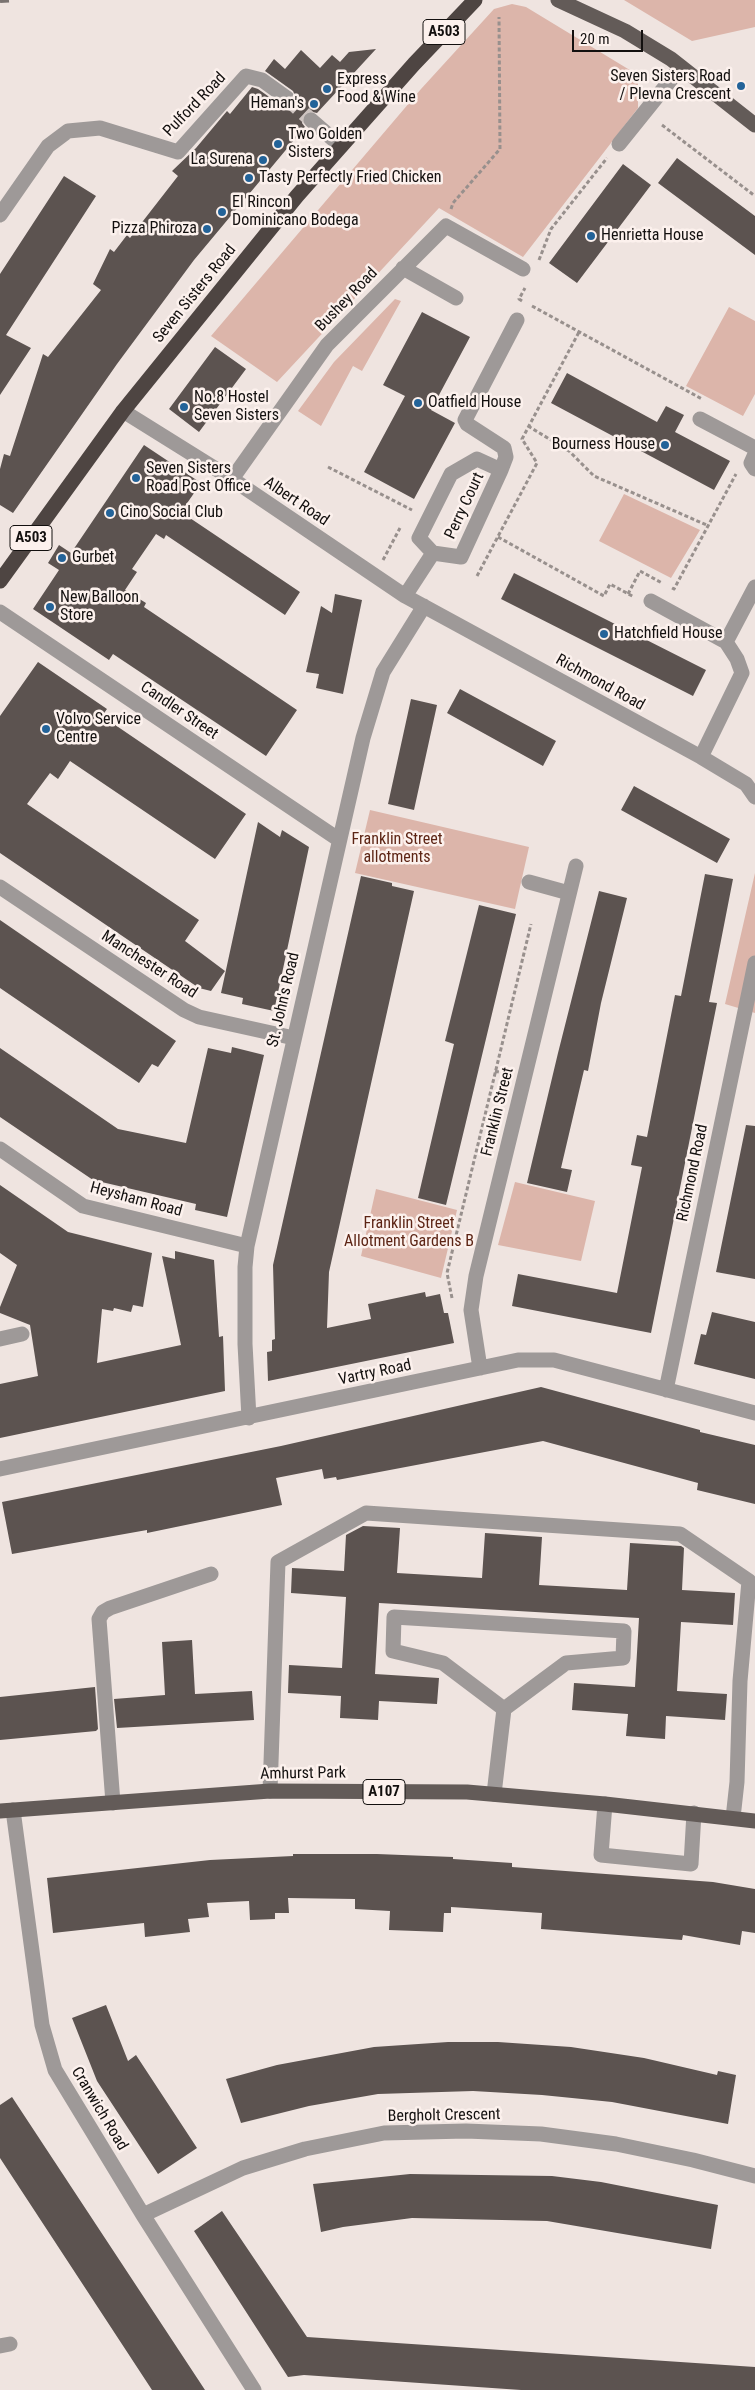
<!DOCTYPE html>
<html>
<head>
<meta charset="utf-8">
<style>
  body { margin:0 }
  #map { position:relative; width:755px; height:2390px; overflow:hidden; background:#efe4e0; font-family:"Roboto Condensed",sans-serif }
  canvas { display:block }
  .scale { position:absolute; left:572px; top:30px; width:71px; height:22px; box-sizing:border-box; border:2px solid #13100f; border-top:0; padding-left:6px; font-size:15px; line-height:18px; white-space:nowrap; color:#13100f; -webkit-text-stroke:4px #fcf1ed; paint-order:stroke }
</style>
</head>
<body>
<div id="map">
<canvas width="755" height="2390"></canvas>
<div class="scale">20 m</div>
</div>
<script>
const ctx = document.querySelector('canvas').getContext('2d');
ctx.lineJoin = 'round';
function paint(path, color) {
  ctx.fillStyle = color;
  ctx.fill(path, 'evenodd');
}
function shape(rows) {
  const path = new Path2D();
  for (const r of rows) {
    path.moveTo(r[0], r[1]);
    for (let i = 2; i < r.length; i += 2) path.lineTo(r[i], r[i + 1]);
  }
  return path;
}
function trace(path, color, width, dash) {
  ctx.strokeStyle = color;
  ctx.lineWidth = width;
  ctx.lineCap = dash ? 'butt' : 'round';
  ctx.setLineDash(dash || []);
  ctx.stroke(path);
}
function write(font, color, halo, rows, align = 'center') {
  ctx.font = font + ' "Roboto Condensed",sans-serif';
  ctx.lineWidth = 5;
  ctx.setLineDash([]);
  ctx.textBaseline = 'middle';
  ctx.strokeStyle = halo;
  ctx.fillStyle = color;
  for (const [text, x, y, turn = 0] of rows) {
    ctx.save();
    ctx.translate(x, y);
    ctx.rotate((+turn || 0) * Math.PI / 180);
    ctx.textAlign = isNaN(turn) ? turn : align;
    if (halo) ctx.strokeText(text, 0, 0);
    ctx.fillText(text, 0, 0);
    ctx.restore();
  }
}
const green = shape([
  [624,0,755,0,755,27,692,41],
  [512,4,526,7,638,75,638,108,523,257,439,208,277,382,211,336,421,89,494,9],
  [395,299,401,301,362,371,353,366,321,426,298,411,334,362],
  [729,307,755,321,755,394,743,416,686,386],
  [624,494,700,530,671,578,599,541],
  [370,810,529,847,515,909,355,873],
  [755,873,755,1013,725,1004],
  [515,1182,595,1201,581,1261,498,1245],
  [376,1189,457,1210,441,1278,361,1256]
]);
const building = shape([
  [376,49,317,113,308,111,304,114,302,123,305,127,194,260,117,364,13,513,0,505,0,469,4,454,10,456,43,354,48,357,101,290,93,284,110,249,114,252,127,235,130,238,143,221,178,176,172,171,196,148,227,111,230,114,252,87,258,89,282,106,287,107,294,104,296,98,293,91,265,71,274,59,285,69,301,50,320,68,332,55,340,62,349,52],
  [677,158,755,216,755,255,658,183],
  [623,164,651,185,577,283,549,263],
  [64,176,96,196,6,335,31,348,0,395,0,274],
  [422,312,470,337,431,410,455,423,414,499,364,472,405,396,383,385],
  [215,347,246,369,199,432,169,409],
  [567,373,657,422,666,406,684,415,675,432,730,461,714,490,551,403],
  [144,445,201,483,181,512,300,592,285,615,166,535,164,539,156,534,132,569,137,572,125,590,146,603,144,607,297,710,266,756,113,654,109,660,33,609,59,570,48,563,59,545,71,553],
  [514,573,706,670,693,696,501,599],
  [335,594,362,600,343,694,316,688,319,674,306,672,321,606,332,613],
  [38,662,107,709,102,716,246,814,215,859,70,761,58,779,50,773,27,804,199,920,185,941,225,971,211,991,199,988,0,853,0,716],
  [460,689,556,741,543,766,447,713],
  [411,699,437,705,414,810,388,804],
  [634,786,730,839,717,863,621,810],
  [258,822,280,837,282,830,309,847,274,1011,242,1004,243,998,221,993],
  [705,874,733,879,709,1002,717,1003,651,1333,512,1306,518,1274,617,1293,642,1167,631,1165,637,1135,647,1137,675,995,681,996],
  [361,876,392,883,392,886,414,891,329,1272,327,1328,371,1319,368,1304,425,1292,426,1297,440,1294,444,1313,448,1313,454,1343,268,1381,267,1352,272,1351,272,1340,275,1339,273,1265],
  [599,891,627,898,601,1003,588,1071,584,1070,561,1168,572,1170,567,1192,527,1183,558,1053],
  [479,905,516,914,446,1205,418,1198,454,1044,445,1041],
  [0,920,176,1041,158,1067,152,1064,139,1083,0,988],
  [232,1047,264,1055,227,1217,195,1210,196,1204,93,1180,0,1117,0,1048,118,1129,186,1143,208,1048,231,1053],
  [746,1125,755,1126,755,1279,716,1272],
  [0,1185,68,1232,152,1253,143,1307,133,1305,131,1312,114,1308,113,1311,102,1309,97,1363,181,1345,162,1256,175,1259,175,1251,214,1260,219,1337,223,1336,225,1391,0,1438,0,1384,38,1376,30,1325,0,1313,0,1307,17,1265,0,1253],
  [712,1312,755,1322,755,1379,694,1364,701,1334,706,1335],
  [541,1387,700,1430,700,1432,755,1445,755,1504,697,1490,698,1483,543,1441,337,1480,336,1477,324,1479,322,1469,276,1478,282,1505,147,1533,147,1530,12,1554,2,1502,281,1446],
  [363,1526,400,1528,397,1573,482,1578,485,1533,542,1537,539,1585,627,1590,630,1543,681,1546,684,1548,682,1590,735,1593,733,1625,681,1622,677,1691,727,1694,725,1720,666,1716,665,1739,626,1736,628,1714,572,1710,574,1683,635,1687,639,1618,379,1603,375,1674,439,1678,437,1704,379,1701,378,1720,340,1718,341,1696,288,1693,289,1665,342,1668,346,1597,291,1593,292,1568,344,1571,346,1535],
  [192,1640,195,1694,252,1691,254,1720,117,1728,114,1699,165,1695,162,1642],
  [95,1687,98,1729,96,1731,0,1740,0,1697],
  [293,1854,377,1854,453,1857,453,1859,512,1863,512,1867,713,1882,755,1889,755,1933,742,1931,740,1945,683,1935,682,1940,541,1929,542,1913,451,1907,451,1913,444,1913,443,1932,389,1930,390,1911,355,1909,355,1899,288,1898,289,1913,275,1913,275,1919,250,1920,249,1901,207,1903,209,1917,188,1919,190,1932,145,1937,144,1923,53,1933,47,1878,210,1860,293,1856],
  [106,2005,128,2061,136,2055,197,2148,158,2174,97,2081,72,2018],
  [448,2042,498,2042,571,2047,644,2058,717,2075,718,2071,736,2075,728,2124,612,2102,542,2095,473,2091,378,2094,309,2106,241,2123,226,2079,277,2065,374,2047],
  [12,2097,205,2390,152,2390,0,2158,0,2105],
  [410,2174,552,2176,601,2182,718,2205,711,2249,547,2221,412,2218,343,2227,321,2232,313,2184],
  [222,2211,307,2337,755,2367,755,2390,521,2390,304,2375,288,2377,194,2231]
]);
const minorTunnel = shape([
  [287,98,311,120]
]);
const path = shape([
  [662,125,755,196],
  [451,209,453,203,500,149,499,17],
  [539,260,551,229,607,158],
  [522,301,519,299,525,288],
  [532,306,702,399],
  [528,426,569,451,594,476,709,526],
  [328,467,412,510],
  [498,537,604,596,610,584,634,597],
  [383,560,400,528],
  [477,576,537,463,522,439,579,332],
  [672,588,674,589,736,474],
  [628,594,640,571,662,583],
  [495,1071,507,1074],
  [452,1298,447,1273,531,924]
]);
const minor = shape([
  [311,120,341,146],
  [619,144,681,67],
  [0,215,48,146,68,131,100,128,178,152,246,76,262,80,287,98],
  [403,268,456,298],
  [123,411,232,479,405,596,701,757,746,784,755,797],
  [700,419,755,448],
  [755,454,751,463,755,469],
  [501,470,506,457,504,448,467,424,465,420,517,320],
  [232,479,327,345,446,226,523,269],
  [405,596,433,553,419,538,451,474,477,459,501,470,461,557,433,553],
  [651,601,726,642],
  [0,612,338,839],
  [701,757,742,673,737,659,726,642,755,587],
  [529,882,569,893],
  [0,887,184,1010,199,1017,294,1038],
  [0,1149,83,1206,247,1246],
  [0,1339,22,1334],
  [480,1368,471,1310,476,1276,576,866],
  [666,1390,755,963],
  [249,1418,245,1344,245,1267,247,1246,363,738,383,672,424,606],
  [0,1469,518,1360,554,1360,755,1413],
  [270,1791,278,1562,366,1513,680,1534,749,1581,740,1681,737,1782,733,1818],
  [494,1794,504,1709,443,1663,393,1651,394,1617,624,1631,623,1658,566,1663,504,1709],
  [113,1803,99,1619,103,1612,110,1608,211,1574],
  [605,1804,601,1855,691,1864,694,1813],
  [13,1810,42,2025,55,2070,143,2215,254,2390],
  [143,2215,243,2168,305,2149,384,2133,466,2131,541,2134,616,2144,693,2160,755,2176],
  [0,2346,10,2344]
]);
const major = shape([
  [558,0,625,31,671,59,755,125],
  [0,1811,270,1791,467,1792,605,1804,755,1821]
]);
const highway = shape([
  [0,581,123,411,297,196,414,64,475,0]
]);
const rail = shape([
  [0,1,15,0]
]);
const markers = [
  [741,86,5,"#236399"],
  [327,89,5,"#236399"],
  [314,104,5,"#236399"],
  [278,144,5,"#236399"],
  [263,160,5,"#236399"],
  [249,178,5,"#236399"],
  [222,212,5,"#236399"],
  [207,229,5,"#236399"],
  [591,236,5,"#236399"],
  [418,403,5,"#236399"],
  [184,407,5,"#236399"],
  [665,445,5,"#236399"],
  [136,478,5,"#236399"],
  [110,513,5,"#236399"],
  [62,558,5,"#236399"],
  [50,607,5,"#236399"],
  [604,634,5,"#236399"],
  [46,729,5,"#236399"]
];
const shields = [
  [444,32,42],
  [31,538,42],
  [384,1792,42]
];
const shieldNames = [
  ["A503",444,32],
  ["A503",31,538],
  ["A107",384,1792]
];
const poiNames = [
  ["Seven Sisters Road",731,77,"right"],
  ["/ Plevna Crescent",731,95,"right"],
  ["Express",337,80],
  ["Food & Wine",337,98],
  ["Heman's",304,104,"right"],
  ["Two Golden",288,135],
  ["Sisters",288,153],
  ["La Surena",253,160,"right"],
  ["Tasty Perfectly Fried Chicken",259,178],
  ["El Rincon",232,203],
  ["Dominicano Bodega",232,221],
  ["Pizza Phiroza",197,229,"right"],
  ["Henrietta House",601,236],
  ["No.8 Hostel",194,398],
  ["Seven Sisters",194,416],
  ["Oatfield House",428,403],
  ["Bourness House",655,445,"right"],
  ["Seven Sisters",146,469],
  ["Road Post Office",146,487],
  ["Cino Social Club",120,513],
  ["Gurbet",72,558],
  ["New Balloon",60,598],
  ["Store",60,616],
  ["Hatchfield House",614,634],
  ["Volvo Service",56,720],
  ["Centre",56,738]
];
const streetNames = [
  ["Pulford Road",195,105,-46],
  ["Seven Sisters Road",195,294,-51],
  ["Bushey Road",347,300,-46],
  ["Albert Road",296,502,34],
  ["Perry Court",465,506,-65],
  ["Richmond Road",600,683,29],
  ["Candler Street",179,711,34],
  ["Manchester Road",149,965,33],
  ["St. John's Road",284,1000,-77],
  ["Franklin Street",498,1112,-76],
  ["Richmond Road",693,1173,-78],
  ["Heysham Road",136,1200,15],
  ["Vartry Road",375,1373,-12],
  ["Amhurst Park",303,1774,-1],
  ["Cranwich Road",99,2109,59],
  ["Bergholt Crescent",444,2116,-1]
];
const parkNames = [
  ["Franklin Street",397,840],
  ["allotments",397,858],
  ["Franklin Street",409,1224],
  ["Allotment Gardens B",409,1242]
];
paint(green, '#dcb5aa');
paint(building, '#5c5350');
trace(minorTunnel, '#cec4c1', 15, [15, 8]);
trace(path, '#98908d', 3, [4, 2.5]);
trace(minor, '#9e9998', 15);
trace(major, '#635b58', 15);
trace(highway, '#4e4542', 15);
trace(rail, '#7a7371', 4, [9, 9]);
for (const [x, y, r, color] of markers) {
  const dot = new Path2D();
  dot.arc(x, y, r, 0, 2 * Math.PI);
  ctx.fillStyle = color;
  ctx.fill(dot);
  trace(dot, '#fcf1ed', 2);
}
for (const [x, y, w] of shields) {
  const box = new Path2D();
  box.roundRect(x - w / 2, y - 12.5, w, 25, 4);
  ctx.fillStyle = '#fcf1ed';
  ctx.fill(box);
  trace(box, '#13100f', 1);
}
write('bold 15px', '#13100f', null, shieldNames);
write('16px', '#13100f', '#fcf1ed', poiNames, 'left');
write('16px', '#13100f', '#fcf1ed', streetNames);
write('16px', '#5c2414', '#fcf1ed', parkNames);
</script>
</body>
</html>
